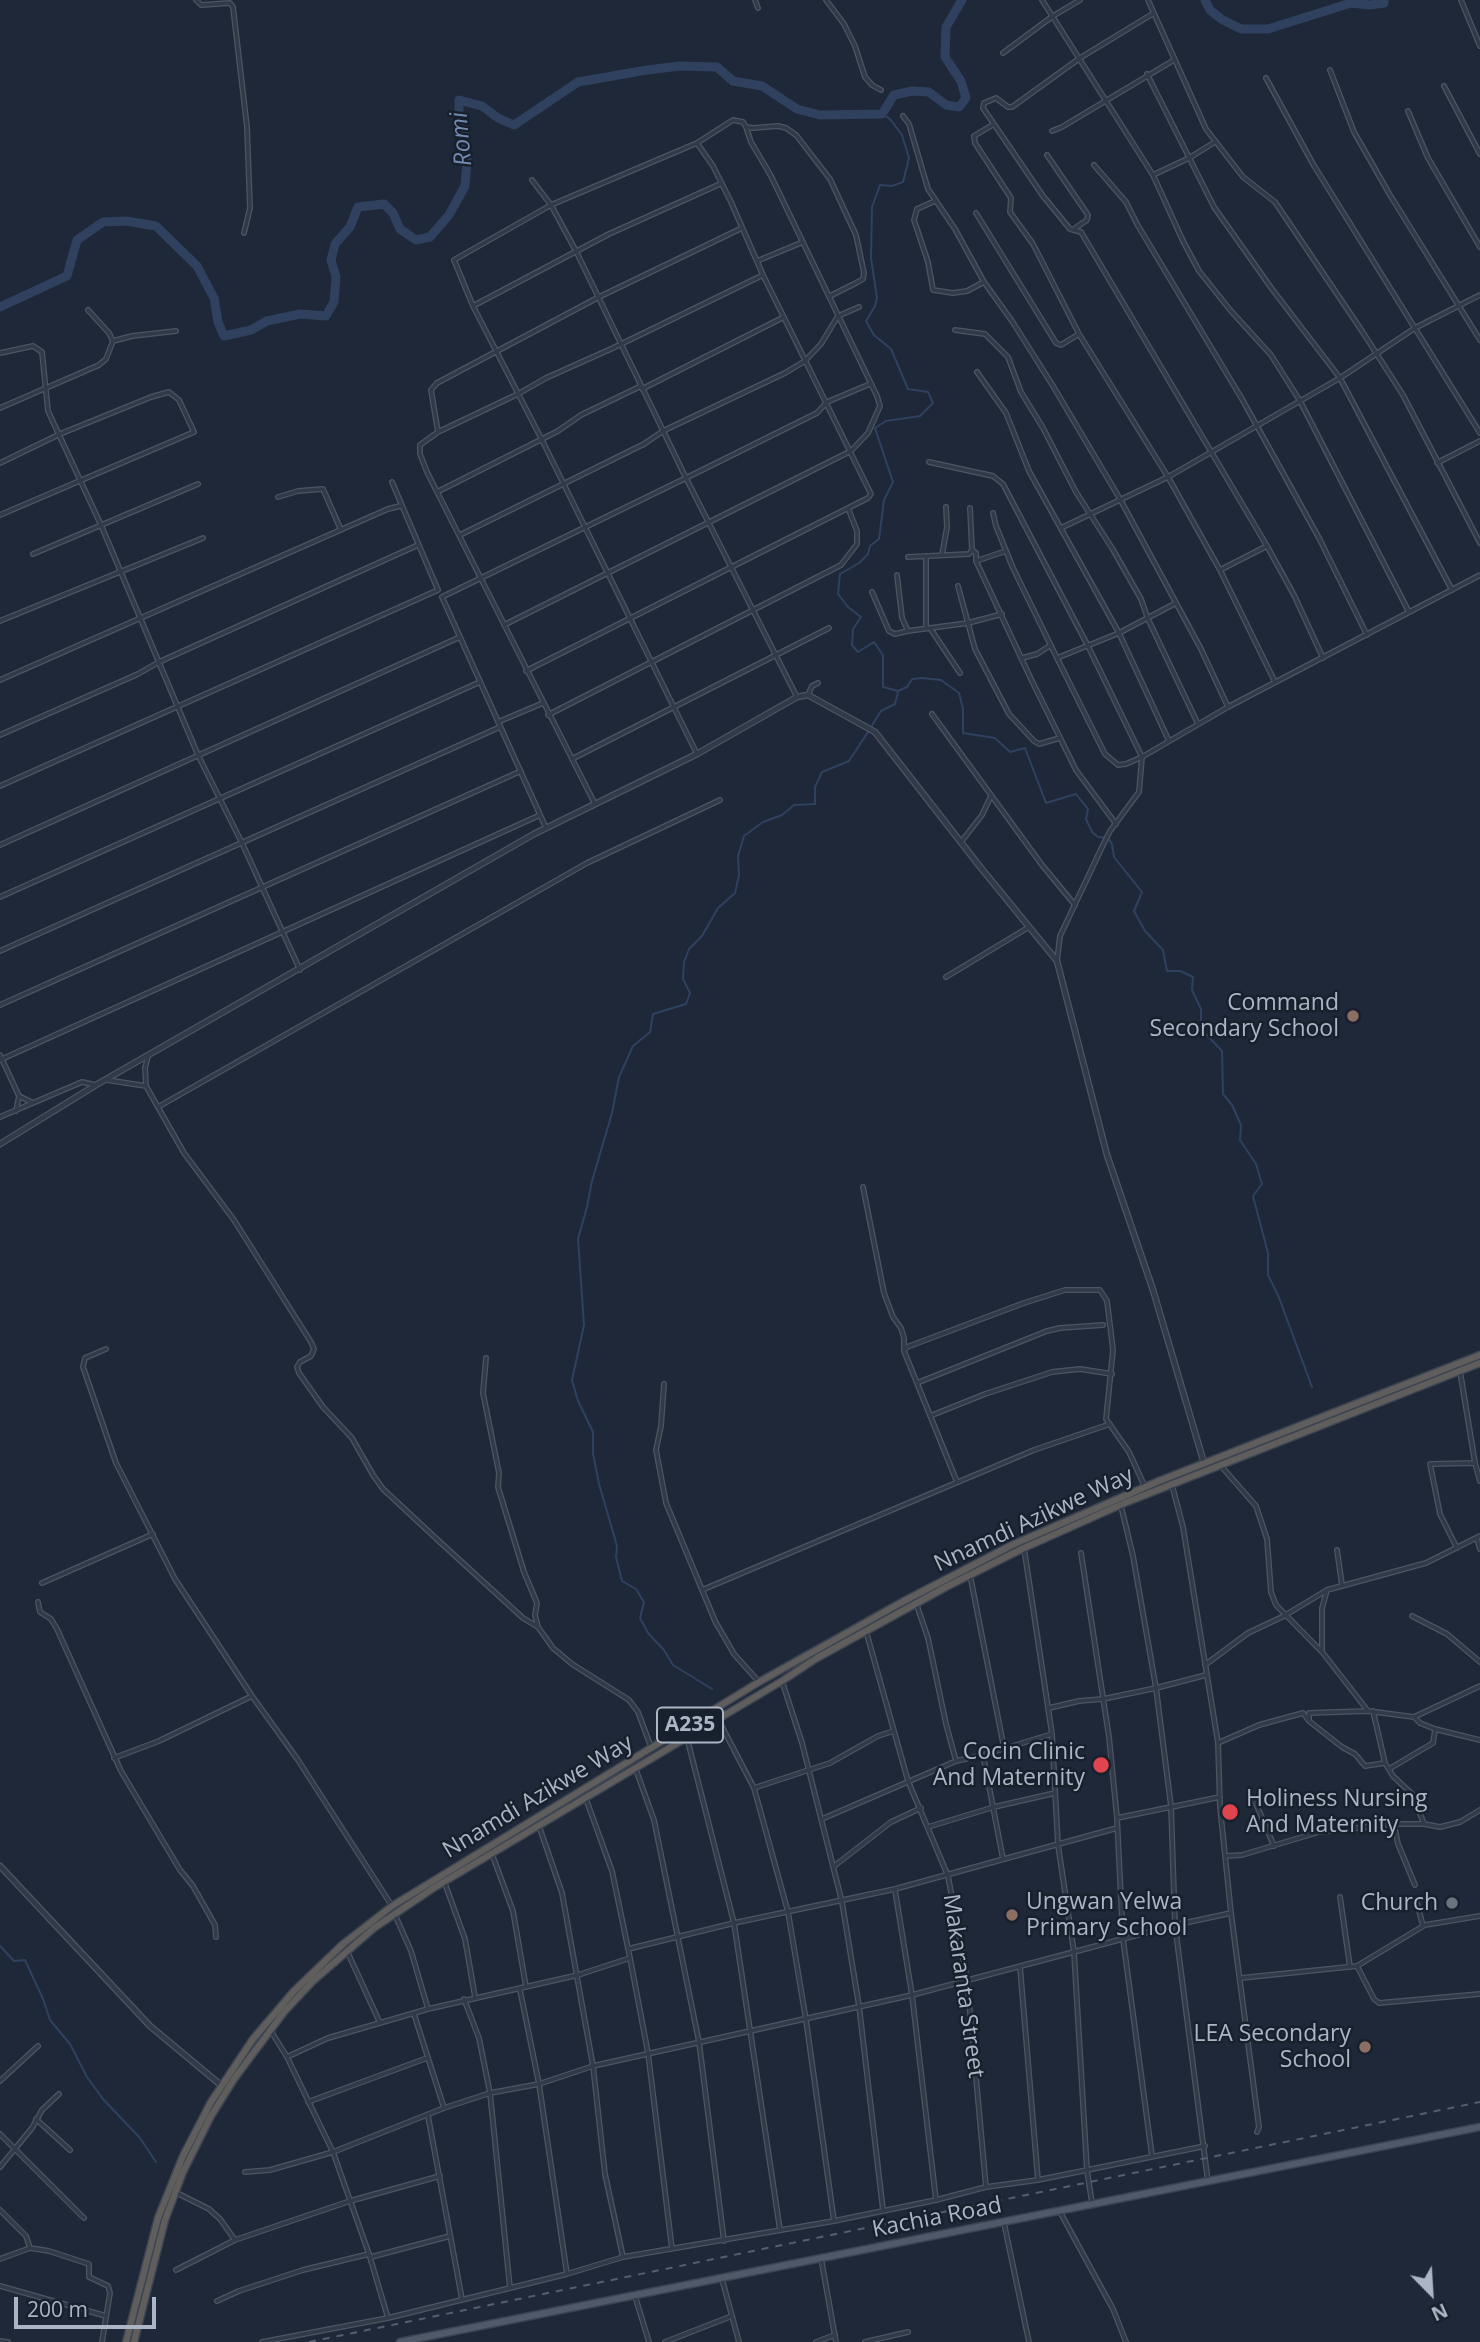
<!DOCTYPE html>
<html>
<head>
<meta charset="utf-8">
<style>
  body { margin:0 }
  #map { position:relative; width:1480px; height:2342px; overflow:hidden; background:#1f2838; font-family:"Open Sans",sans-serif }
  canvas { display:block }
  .north { position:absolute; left:1396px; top:2258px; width:70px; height:70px; -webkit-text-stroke:5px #18202d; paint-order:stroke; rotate:156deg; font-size:19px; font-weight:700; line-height:28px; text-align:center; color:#acb5c5 }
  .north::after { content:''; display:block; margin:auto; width:24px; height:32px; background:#acb5c5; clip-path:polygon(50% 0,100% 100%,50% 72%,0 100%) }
  .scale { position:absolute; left:14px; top:2297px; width:142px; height:32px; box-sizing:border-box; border:4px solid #acb5c5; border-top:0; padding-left:9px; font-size:21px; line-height:24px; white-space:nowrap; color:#acb5c5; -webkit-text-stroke:5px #18202d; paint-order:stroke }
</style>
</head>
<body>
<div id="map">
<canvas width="1480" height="2342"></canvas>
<div class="north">N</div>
<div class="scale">200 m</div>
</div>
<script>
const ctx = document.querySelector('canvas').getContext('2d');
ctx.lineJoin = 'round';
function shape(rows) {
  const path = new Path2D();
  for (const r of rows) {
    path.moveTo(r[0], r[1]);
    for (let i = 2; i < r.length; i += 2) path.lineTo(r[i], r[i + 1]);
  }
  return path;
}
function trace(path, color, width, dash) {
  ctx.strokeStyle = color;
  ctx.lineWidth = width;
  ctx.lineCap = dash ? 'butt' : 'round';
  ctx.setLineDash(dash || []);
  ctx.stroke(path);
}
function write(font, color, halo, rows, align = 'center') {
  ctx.font = font + ' "Open Sans",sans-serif';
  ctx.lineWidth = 5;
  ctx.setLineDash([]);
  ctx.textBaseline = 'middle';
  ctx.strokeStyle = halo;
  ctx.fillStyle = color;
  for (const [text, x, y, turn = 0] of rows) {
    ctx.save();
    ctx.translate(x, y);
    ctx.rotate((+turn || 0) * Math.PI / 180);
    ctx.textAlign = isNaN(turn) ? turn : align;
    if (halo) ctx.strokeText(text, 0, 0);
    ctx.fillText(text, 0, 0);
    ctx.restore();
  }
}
const stream = shape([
  [882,114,890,119,902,135,909,158,903,182,892,186,880,185,872,207,871,258,877,298,875,306,866,321,874,335,891,349,908,389,928,392,933,403,920,416,886,421,875,428,893,482,884,500,879,539,870,546,868,554,859,563,840,574,838,594,848,607,861,617,853,629,852,645,858,652,874,642,883,655,883,687,898,691,907,687,912,679,922,678,941,680,959,693,963,709,963,733,995,738,1010,752,1025,748,1046,803,1076,794,1088,809,1086,819,1092,832,1098,837,1108,838,1112,844,1114,857,1142,892,1134,911,1145,931,1163,950,1167,971,1180,971,1193,977,1192,990,1201,1009,1201,1022,1205,1033,1222,1051,1223,1094,1232,1105,1241,1125,1240,1140,1256,1164,1262,1184,1253,1196,1268,1253,1268,1275,1278,1295,1312,1387],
  [871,727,881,711,895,704,898,692],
  [712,1689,673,1665,664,1650,648,1633,640,1618,644,1602,636,1589,622,1581,616,1557,617,1546,599,1484,593,1454,593,1432,578,1401,572,1380,584,1325,578,1239,587,1207,592,1181,612,1113,619,1077,633,1046,650,1032,653,1014,686,1004,690,993,683,979,684,962,689,949,702,936,718,908,735,893,739,875,738,856,744,836,763,822,782,815,794,805,815,804,815,787,822,772,849,761,868,732],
  [0,1946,14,1961,25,1960,43,1999,50,2020,70,2044,87,2077,103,2099,140,2138,156,2162]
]);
const river = shape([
  [1205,0,1210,10,1221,19,1241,29,1268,29,1351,3,1370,5,1384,3,1384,0],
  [0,307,67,276,77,240,103,222,126,221,156,226,197,266,214,298,218,322,224,336,251,330,267,321,300,314,326,316,334,302,336,277,331,260,335,244,350,227,358,207,384,204,393,213,400,229,416,240,430,237,449,215,465,186,467,161,465,132,459,116,459,100,482,106,498,118,514,125,578,82,647,70,680,66,717,67,733,81,762,86,797,109,820,115,882,114,894,95,912,91,929,92,946,105,959,107,966,98,961,81,945,57,946,27,962,0]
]);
const minor = shape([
  [196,0,201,5,230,3,233,7,247,127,250,208,244,233],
  [755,0,758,8],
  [826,0,844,24,855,46,865,77,872,85,881,90],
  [1042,0,1153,175,1183,241,1199,271,1231,311,1271,355,1300,401,1409,612],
  [1148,0,1206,129,1243,177,1275,202,1362,331,1403,395,1480,543],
  [1461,0,1480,46],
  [1154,13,1080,58,1012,107,1008,107,996,98,984,103,983,108,1043,196,1070,229,1081,232,1267,546,1294,595,1323,658],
  [1003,53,1053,16,1080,0],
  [1330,70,1354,132,1390,195,1480,340],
  [1147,74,1214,207,1272,289,1340,378,1452,590],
  [1266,78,1313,164,1480,433],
  [1444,86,1480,154],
  [1408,111,1428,158,1480,247],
  [903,116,909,124,928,189,955,229,984,282,1012,321,1053,386,1120,499,1201,649,1228,707],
  [994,124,974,136,975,143,1011,198,1010,212,1033,244,1079,334,1168,477,1220,570,1275,682],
  [1052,131,1062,127,1174,60],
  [1047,155,1088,215,1087,220,1074,229],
  [1094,165,1126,202,1137,224,1242,399,1319,538,1367,635],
  [1153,175,1189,158,1215,142],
  [532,180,551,205,576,251,686,478,797,697],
  [935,201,917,209,914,220,928,262,933,290,953,293,967,291,984,282],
  [976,213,1056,343,1061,345,1079,334],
  [757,261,803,242],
  [473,306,609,234,720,184],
  [955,330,985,334,1008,357,1021,392,1043,428,1076,492,1112,548,1141,599,1148,619,1198,724],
  [113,341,132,336,176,331],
  [0,353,33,346,42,352,48,411,101,525,198,755,242,843,300,970],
  [977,372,1006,413,1029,471,1119,633,1169,741],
  [642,389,784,317],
  [0,408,99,365,106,359,113,341,109,333,88,310],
  [438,432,431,390,437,383,599,297,742,228],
  [929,462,993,476,1003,484,1088,646,1142,757,1139,792,1110,831,1103,845,1060,936,1057,961],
  [0,463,60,434,151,397,169,392,179,400,194,432,0,515],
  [1437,463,1480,441],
  [392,482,438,590],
  [439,491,558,431,581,415,641,386],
  [278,497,298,491,323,489,341,530],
  [970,508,972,550],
  [993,513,996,526,1013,568,1057,658,1105,754,1118,765,1126,764,1142,757,1228,707,1480,575],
  [1061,528,1168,477,1340,378,1415,328,1480,295],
  [460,535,644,444,663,431,785,373,805,361,821,344,838,316,859,307],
  [33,554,198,484],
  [942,555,947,527,946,507],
  [908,557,969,554,972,550,976,553,976,561,1031,679,1076,770,1116,824],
  [976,561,1006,551],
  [1220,570,1267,546],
  [897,575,902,618,908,631,968,623,1002,614],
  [958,586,975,649,1009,714,1034,741,1039,744,1060,738],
  [872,592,889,631,895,634,908,631],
  [442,597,686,478,817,413,827,402,870,384],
  [442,597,546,828],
  [0,621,203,538],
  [504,625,851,451,868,433,880,406,877,396,771,176,751,142,746,127],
  [926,628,926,556],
  [930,628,960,673],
  [1022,658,1037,654,1051,645],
  [1057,658,1119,633,1176,603],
  [526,671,868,498,871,494,763,275,731,202,713,166,697,143],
  [0,680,388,509,400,506],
  [808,695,812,686,818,683],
  [932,714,1042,865,1075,905],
  [548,715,841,565,857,544,857,531,848,508],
  [498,722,543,703],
  [0,735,138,674,159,662,418,545],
  [697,754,541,438,473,306,454,260,551,205,697,143,733,120,743,122,746,127,753,128,778,126,786,128,796,135,830,179,856,235,864,273,863,279,856,283,830,296],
  [572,759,829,628],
  [0,786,438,590],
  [595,804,427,472,420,454,420,445,438,432,518,394,546,378,613,348,763,275],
  [961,842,982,815,991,796],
  [0,845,460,637],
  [0,897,480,682],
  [0,951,500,727],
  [946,977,1029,927],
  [0,1005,521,771],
  [0,1055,19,1096,33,1103],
  [148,1056,145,1068,146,1086,184,1153,234,1220,311,1342,314,1349,311,1356,300,1362,297,1367,299,1373,323,1407,352,1438,373,1475,383,1489,441,1543,523,1618,538,1627,553,1648,572,1664,629,1700,638,1712,651,1747],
  [0,1060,540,815],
  [107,1080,146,1086],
  [158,1107,587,863,720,800],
  [16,1111,19,1096],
  [0,1117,82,1082,96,1085],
  [863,1187,884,1293,893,1317,901,1328,904,1338,904,1351,957,1482],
  [106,1349,85,1358,83,1367,116,1463,175,1579,252,1696,298,1760,392,1906],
  [904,1351,907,1347,1024,1303,1065,1290,1100,1290,1107,1301,1113,1350,1106,1419,1129,1452,1145,1487],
  [486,1358,483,1393,499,1473,498,1487,524,1572,537,1603,535,1615,538,1627],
  [1460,1371,1475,1463,1480,1481],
  [917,1383,1047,1331,1060,1328,1103,1325],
  [664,1384,661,1426,656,1450,666,1503,715,1621,734,1654,759,1682],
  [930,1416,985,1394,1052,1372,1080,1369,1112,1374],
  [1221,1466,1256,1506,1267,1539,1271,1592,1276,1605,1323,1653,1368,1711],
  [1172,1485,1183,1527,1218,1743,1220,1807,1231,1913,1259,2127,1257,2132],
  [1121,1506,1133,1556,1156,1688,1171,1806,1175,1925,1208,2182],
  [1477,1539,1480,1549],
  [1024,1548,1052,1734,1058,1845,1074,1952,1087,2170,1092,2203],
  [1457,1548,1440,1514,1430,1464,1475,1463],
  [1337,1550,1342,1585],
  [1081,1553,1109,1737,1117,1818,1123,1939,1152,2156],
  [970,1575,1004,1748],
  [42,1583,153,1534],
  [702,1590,1034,1450,1110,1424],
  [38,1602,40,1612,51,1619,57,1629,121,1771,180,1870,193,1886,215,1925,216,1937],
  [916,1603,928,1638,946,1724,956,1761],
  [1412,1616,1447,1634,1480,1662],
  [866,1631,908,1781,948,1876,967,1979,986,2187],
  [1322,1651,1322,1608,1327,1590],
  [1205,1665,1248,1633,1284,1616,1327,1590,1426,1563,1480,1536],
  [782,1681,802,1743,842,1902,859,2006,883,2210],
  [1049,1708,1079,1701,1103,1699,1156,1688,1206,1675],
  [1373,1711,1385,1763,1393,1776,1413,1795,1424,1824],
  [1414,1717,1480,1686],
  [718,1719,754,1788,788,1912,806,2020,834,2221],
  [1309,1721,1342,1747,1355,1754,1365,1766,1385,1763],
  [687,1738,734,1923,780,2230],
  [1218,1743,1259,1725,1303,1713,1309,1721,1309,1713,1368,1711,1414,1717,1420,1723,1435,1729,1480,1740],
  [983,1755,1003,1859],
  [114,1758,159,1741,252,1696],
  [635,1767,654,1820,699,2042,724,2241],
  [1389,1769,1433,1743,1435,1730],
  [754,1788,830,1763,878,1736,894,1731],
  [586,1799,612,1871,630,1958,648,2053,672,2249],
  [1254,1799,1274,1846],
  [1117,1818,1220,1797],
  [822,1819,956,1761,983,1755,1052,1734],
  [1394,1824,1398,1844,1415,1885],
  [539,1826,562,1893,593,2066,605,2174,623,2257],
  [928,1827,994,1807,1055,1793],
  [492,1854,513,1911,526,1987],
  [1226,1856,1242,1855,1319,1832,1395,1824,1424,1824,1440,1827,1460,1822,1480,1810],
  [833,1867,891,1822,921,1808],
  [444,1881,465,1939,475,1997],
  [895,1890,912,1995,936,2200],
  [1340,1897,1350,1967],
  [1417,1903,1423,1926],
  [395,1915,411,1951,428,2009],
  [628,1949,734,1923,895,1889,1117,1828],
  [347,1951,380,2023],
  [1357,1966,1374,1999,1379,2003,1480,1994],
  [1020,1967,1038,2180],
  [1241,1978,1357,1966,1425,1925,1480,1916],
  [520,1990,539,2084,567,2274],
  [464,1999,479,2038,490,2093,510,2288],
  [414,2014,444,2108],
  [271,2031,287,2057,333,2152,369,2254,388,2318],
  [287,2057,328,2038,428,2009,578,1975,630,1958],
  [0,2081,38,2046],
  [308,2102,427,2058],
  [428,2116,462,2299],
  [36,2119,70,2150],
  [0,2134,84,2218],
  [0,2167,32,2128,42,2110,59,2094],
  [245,2172,270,2170,333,2152,444,2108,490,2093,539,2084,593,2066,912,1995,1175,1925,1231,1913],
  [175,2192,209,2209,220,2219,235,2240],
  [0,2210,26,2236,30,2248,49,2251,89,2264,89,2277,108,2286,110,2293,102,2342],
  [1060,2212,1113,2309,1126,2342],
  [1004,2223,1029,2342],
  [371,2257,450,2236],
  [821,2258,836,2342],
  [0,2259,30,2248],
  [176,2270,235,2240,350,2201,440,2176],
  [722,2279,739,2342],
  [0,2286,106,2316],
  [635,2296,649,2342],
  [217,2301,239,2291,303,2270,369,2254],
  [0,2341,8,2342],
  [262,2342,388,2318,567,2274,623,2257,834,2221,936,2200,986,2187,1038,2180,1205,2146],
  [665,2342,732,2316],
  [816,2342,835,2335],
  [865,2342,908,2332]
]);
const tertiary = shape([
  [0,1144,96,1085,534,834,697,754,797,697,808,695,875,732,981,868,1057,961,1107,1155,1153,1290,1204,1463],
  [0,1866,150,2026,222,2086]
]);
const primary = shape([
  [400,2342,1480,2127]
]);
const trunk = shape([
  [126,2342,158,2218,183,2156,211,2102,253,2039,294,1991,343,1944,392,1906,759,1682,904,1601,1012,1545,1159,1481,1480,1355],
  [134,2342,165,2220,183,2172,211,2116,234,2079,284,2012,313,1981,374,1928,432,1889,782,1681,817,1658,946,1587,1024,1548,1127,1502,1480,1363]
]);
const rail = shape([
  [309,2342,1480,2102]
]);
const markers = [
  [1353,1016,7,"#8d6e63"],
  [1101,1765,9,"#e0444e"],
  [1230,1812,9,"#e0444e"],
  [1452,1903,7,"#6b7280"],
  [1012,1915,7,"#8d6e63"],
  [1365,2047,7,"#8d6e63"]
];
const shields = [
  [690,1725,66]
];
const shieldNames = [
  ["A235",690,1725]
];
const poiNames = [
  ["Command",1339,1003],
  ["Secondary School",1339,1029],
  ["Cocin Clinic",1085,1752],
  ["And Maternity",1085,1778],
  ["Holiness Nursing",1246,1799,"left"],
  ["And Maternity",1246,1825,"left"],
  ["Ungwan Yelwa",1026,1902,"left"],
  ["Primary School",1026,1928,"left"],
  ["Church",1438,1903],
  ["LEA Secondary",1351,2034],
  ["School",1351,2060]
];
const streetNames = [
  ["Nnamdi Azikwe Way",1034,1520,-25],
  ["Nnamdi Azikwe Way",538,1797,-31],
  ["Makaranta Street",963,1986,82],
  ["Kachia Road",937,2218,-11]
];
const waterNames = [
  ["Romi",462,139,-95]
];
trace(stream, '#2f415f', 2);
trace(river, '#2f415f', 9);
trace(minor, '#4d5563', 6);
trace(tertiary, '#4d5563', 7);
trace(primary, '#3c4452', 9);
trace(trunk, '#3d4553', 9);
trace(minor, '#323a49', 3.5);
trace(tertiary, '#323a49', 4.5);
trace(primary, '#505969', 6);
trace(trunk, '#605e5c', 6);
trace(rail, '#545e70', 2, [7, 7]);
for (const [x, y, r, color] of markers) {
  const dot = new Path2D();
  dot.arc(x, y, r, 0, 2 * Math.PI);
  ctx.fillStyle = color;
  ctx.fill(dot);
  trace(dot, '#18202d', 2.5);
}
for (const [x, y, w] of shields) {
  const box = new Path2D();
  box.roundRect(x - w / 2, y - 17.5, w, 35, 5);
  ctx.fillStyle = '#18202d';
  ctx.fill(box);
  trace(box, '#acb5c5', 2);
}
write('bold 21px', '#acb5c5', null, shieldNames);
write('23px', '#acb5c5', '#18202d', poiNames, 'right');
write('23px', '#acb5c5', '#18202d', streetNames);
write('italic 24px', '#738ab0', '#18202d', waterNames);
</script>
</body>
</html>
